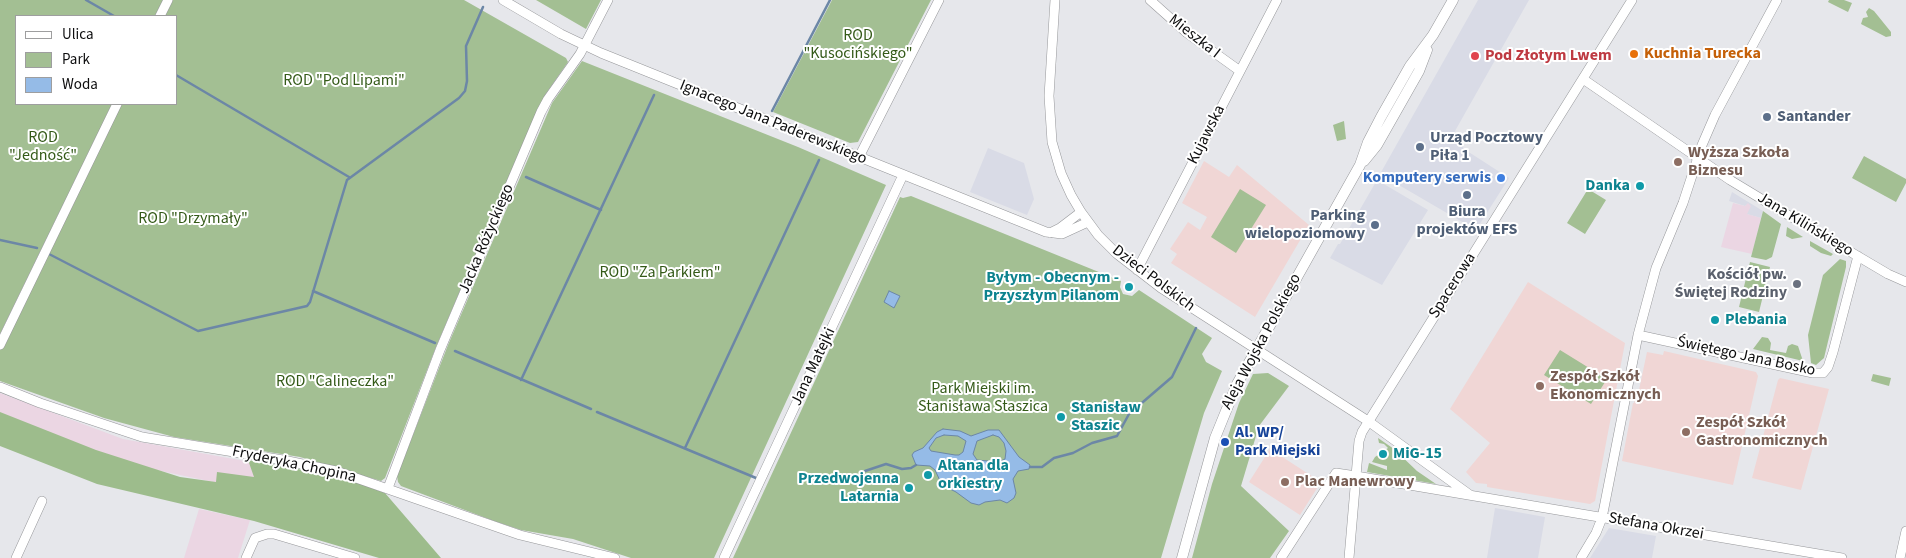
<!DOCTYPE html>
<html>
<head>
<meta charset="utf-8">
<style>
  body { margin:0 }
  #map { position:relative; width:1906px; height:558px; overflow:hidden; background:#e6e7eb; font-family:"Source Sans 3",sans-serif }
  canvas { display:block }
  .legend { position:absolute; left:15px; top:15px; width:162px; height:90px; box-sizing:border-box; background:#fff; border:1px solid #9e9e9f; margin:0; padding:6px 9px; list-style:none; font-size:15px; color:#0d0d0e }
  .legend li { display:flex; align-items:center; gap:10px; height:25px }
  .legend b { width:25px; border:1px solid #9e9e9f }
</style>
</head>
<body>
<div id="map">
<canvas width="1906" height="558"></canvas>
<ul class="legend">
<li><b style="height:6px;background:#fff"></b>Ulica</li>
<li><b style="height:14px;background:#a3bf93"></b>Park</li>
<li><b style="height:14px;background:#95bbe7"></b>Woda</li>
</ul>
</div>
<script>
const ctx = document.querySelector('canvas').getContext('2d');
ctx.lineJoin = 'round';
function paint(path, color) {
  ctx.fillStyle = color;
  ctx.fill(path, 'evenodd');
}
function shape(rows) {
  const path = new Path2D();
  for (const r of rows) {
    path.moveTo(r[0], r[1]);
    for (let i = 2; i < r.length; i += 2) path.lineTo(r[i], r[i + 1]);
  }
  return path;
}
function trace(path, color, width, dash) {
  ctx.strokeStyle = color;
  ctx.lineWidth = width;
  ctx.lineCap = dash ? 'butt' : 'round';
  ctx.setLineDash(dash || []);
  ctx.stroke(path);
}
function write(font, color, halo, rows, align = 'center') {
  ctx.font = font + ' "Source Sans 3",sans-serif';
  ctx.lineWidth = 4;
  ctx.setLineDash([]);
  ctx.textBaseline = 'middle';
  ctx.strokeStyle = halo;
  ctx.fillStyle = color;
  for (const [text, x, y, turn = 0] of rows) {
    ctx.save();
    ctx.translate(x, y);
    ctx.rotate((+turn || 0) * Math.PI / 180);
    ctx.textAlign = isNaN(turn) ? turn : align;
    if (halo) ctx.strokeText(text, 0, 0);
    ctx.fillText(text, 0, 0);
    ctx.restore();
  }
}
const built = shape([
  [1478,0,1529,0,1455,131,1464,149,1509,178,1476,230,1380,174],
  [988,148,1024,163,1034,199,1027,215,970,192],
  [1377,180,1428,210,1382,285,1330,258,1338,244,1340,244],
  [1732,192,1763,211,1761,218,1747,214,1748,204,1745,206,1729,201],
  [1495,508,1545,517,1538,558,1487,558],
  [1609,528,1656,536,1652,558,1590,558]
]);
const industrial = shape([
  [1733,203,1745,206,1748,203,1751,206,1747,214,1761,218,1752,254,1721,247],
  [0,393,123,439,256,463,254,484,237,487,128,464,0,417],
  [199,509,250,520,238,558,184,558]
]);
const education = shape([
  [1204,161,1229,177,1237,165,1309,225,1255,317,1171,263,1177,254,1170,249,1188,222,1200,230,1207,217,1182,203],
  [1528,282,1625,343,1595,501,1590,504,1487,487,1487,484,1476,483,1466,472,1490,443,1450,409],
  [1664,351,1756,372,1758,376,1733,485,1622,461,1633,403,1634,403,1637,390,1639,390,1647,352,1663,355],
  [1780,378,1829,389,1801,490,1752,478,1778,380],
  [1270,449,1321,482,1300,515,1249,482]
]);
const green = shape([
  [0,0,163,0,155,16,16,16,16,104,112,104,0,334],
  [172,0,464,0,566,58,568,62,545,95,535,115,436,347,385,478,381,481,300,457,174,437,104,418,0,381,0,350,121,104,176,104,176,16,164,16],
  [536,0,601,0,586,29],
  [832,0,931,0,858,142,850,143,773,112],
  [1829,0,1844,0,1852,3,1848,12,1828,2],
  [1869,8,1874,11,1891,32,1891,36,1886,37,1861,24,1863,18,1868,17,1866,12],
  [582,61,798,147,886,185,714,558,631,558,573,539,521,530,494,521,401,486,398,482,397,476,448,345,552,103],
  [1344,121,1346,139,1337,141,1333,125],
  [1864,156,1906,179,1906,183,1896,202,1852,178],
  [1240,189,1266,205,1236,253,1211,237],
  [1588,189,1606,200,1585,234,1567,223],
  [911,196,1121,281,1120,287,1123,294,1132,296,1139,290,1212,338,1202,354,1206,362,1222,371,1204,413,1161,558,733,558,900,197,903,198],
  [1763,211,1781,224,1772,257,1766,260,1751,257],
  [1787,227,1803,237,1792,239,1786,236],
  [1810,241,1833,254,1831,256,1821,253,1810,246],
  [1840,259,1846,261,1846,267,1824,358,1816,365,1811,363,1808,335,1823,275],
  [1750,262,1770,267,1759,312,1739,307],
  [1762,337,1768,338,1771,343,1770,350,1786,353,1788,346,1792,344,1798,346,1803,361,1753,349],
  [1560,350,1607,379,1591,404,1544,375],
  [1268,373,1289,386,1259,426,1241,486,1289,531,1270,558,1192,558,1212,484,1239,403,1253,374],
  [1873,374,1891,378,1889,386,1871,381],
  [1378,438,1394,449,1417,471,1436,484,1367,472,1369,463,1387,470,1387,466,1372,462,1375,457,1388,448,1384,444,1379,443]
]);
const forest = shape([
  [0,412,96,450,180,477,216,482,217,472,254,477,248,460,342,477,385,493,441,558,379,558,254,521,97,484,0,446]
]);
const water = shape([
  [889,291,900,296,894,308,884,302,889,291],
  [943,429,960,431,971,436,988,430,999,430,1019,457,1030,465,1029,469,1018,471,1013,479,1016,493,1014,498,1007,503,1000,500,985,502,979,505,971,503,956,492,942,485,935,470,930,466,916,465,912,455,914,452,923,448,937,432,943,429],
  [944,435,958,436,966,441,963,452,959,455,955,455,931,451,929,448,936,438,944,435],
  [993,435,999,437,1004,443,1006,451,1005,459,999,462,977,460,973,454,977,441,993,435]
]);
const stream = shape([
  [86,0,114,16],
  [176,75,349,177],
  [772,111,830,0],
  [526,177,601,210],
  [0,240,37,248],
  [49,254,198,331,307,306,310,302,347,180,459,98,465,91,467,81,466,46,483,7],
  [313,291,435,343],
  [455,351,591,409],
  [521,380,654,95],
  [597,412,756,478],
  [685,448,819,160],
  [1030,467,1042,467,1054,458,1073,453,1092,443,1117,436,1129,414,1172,377,1196,328],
  [865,471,886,464,902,469,911,468,916,465]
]);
const minor = shape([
  [503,0,561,34,601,53,1046,232,1062,234,1088,222],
  [1055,0,1049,96,1052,142,1061,173,1071,195,1081,212,1098,235,1117,254,1161,288,1368,421,1470,495],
  [1150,0,1187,33,1240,71],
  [160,16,168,0],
  [1583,79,1730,180,1788,215,1888,274,1906,282],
  [859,157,939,0],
  [1050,233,1060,228,1081,212],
  [1137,270,1277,0],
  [1638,335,1813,373,1823,373,1828,367,1833,352,1858,256],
  [0,345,117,104],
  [0,387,40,403,142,437,283,460,336,471,520,535,615,558],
  [388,488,440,350,541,112,548,99,580,54,608,0],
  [16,558,42,501],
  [246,558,255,538,267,534,274,534,355,558],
  [724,558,903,175],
  [1281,558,1336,473,1356,476,1359,441,1362,432,1632,0],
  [1349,558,1356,476,1842,558],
  [1581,558,1596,533,1602,518,1638,335,1656,268,1683,203,1702,145,1715,115,1777,0],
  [1900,558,1906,531]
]);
const major = shape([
  [1364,161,1377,145,1419,71,1427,50],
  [1182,558,1215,438,1237,384,1360,165,1368,142,1381,117,1410,66,1433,35,1453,0]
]);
const markers = [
  [1634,54,5,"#e8710a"],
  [1475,56,5,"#e0444e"],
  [1767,117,5,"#5c6f8a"],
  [1420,147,5,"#5c6f8a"],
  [1678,162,5,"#8d6e63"],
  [1501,178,5,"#3f7fe0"],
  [1640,186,5,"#0f9aa8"],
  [1467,195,5,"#5c6f8a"],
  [1375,225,5,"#5c6f8a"],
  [1797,284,5,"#6b7280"],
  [1129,287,5,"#0f9aa8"],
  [1715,320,5,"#0f9aa8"],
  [1540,386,5,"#8d6e63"],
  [1061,417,5,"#0f9aa8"],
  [1686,432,5,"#8d6e63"],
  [1225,442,5,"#1a4fb4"],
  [1383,454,5,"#0f9aa8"],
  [928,475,5,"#0f9aa8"],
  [1285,482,5,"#8d6e63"],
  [909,488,5,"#0f9aa8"]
];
const parkNames = [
  ["ROD",858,36],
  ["\"Kusocińskiego\"",858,54],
  ["ROD \"Pod Lipami\"",344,81],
  ["ROD",43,138],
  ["\"Jedność\"",43,156],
  ["ROD \"Drzymały\"",193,219],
  ["ROD \"Za Parkiem\"",660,273],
  ["ROD \"Calineczka\"",335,382],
  ["Park Miejski im.",983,389],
  ["Stanisława Staszica",983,407]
];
const streetNames = [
  ["Mieszka I",1194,37,38],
  ["Ignacego Jana Paderewskiego",773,123,22],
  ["Kujawska",1207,135,-63],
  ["Jana Kilińskiego",1805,225,31],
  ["Jacka Różyckiego",487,239,-67],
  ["Dzieci Polskich",1153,279,37],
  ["Spacerowa",1453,286,-58],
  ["Aleja Wojska Polskiego",1262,342,-62],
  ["Świętego Jana Bosko",1746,357,12],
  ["Jana Matejki",814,367,-65],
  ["Fryderyka Chopina",294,465,12],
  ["Stefana Okrzei",1656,527,10]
];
const foodNames = [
  ["Kuchnia Turecka",1644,54]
];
const healthNames = [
  ["Pod Złotym Lwem",1485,56]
];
const serviceNames = [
  ["Santander",1777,117],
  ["Urząd Pocztowy",1430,138],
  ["Piła 1",1430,156],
  ["Biura",1467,212,"center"],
  ["projektów EFS",1467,230,"center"],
  ["Parking",1365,216,"right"],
  ["wielopoziomowy",1365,234,"right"]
];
const educationNames = [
  ["Wyższa Szkoła",1688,153],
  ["Biznesu",1688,171],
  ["Zespół Szkół",1550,377],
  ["Ekonomicznych",1550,395],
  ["Zespół Szkół",1696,423],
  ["Gastronomicznych",1696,441],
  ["Plac Manewrowy",1295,482]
];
const shopNames = [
  ["Komputery serwis",1491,178]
];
const cultureNames = [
  ["Danka",1630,186,"right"],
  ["Byłym - Obecnym -",1119,278,"right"],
  ["Przyszłym Pilanom",1119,296,"right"],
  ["Plebania",1725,320],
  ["Stanisław",1071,408],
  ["Staszic",1071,426],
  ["MiG-15",1393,454],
  ["Altana dla",938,466],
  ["orkiestry",938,484],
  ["Przedwojenna",899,479,"right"],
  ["Latarnia",899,497,"right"]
];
const worshipNames = [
  ["Kościół pw.",1787,275],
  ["Świętej Rodziny",1787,293]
];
const transitNames = [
  ["Al. WP/",1235,433],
  ["Park Miejski",1235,451]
];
paint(built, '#d9dbe6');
paint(industrial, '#ebd6e3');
paint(education, '#f0d6d5');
paint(green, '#a3bf93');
paint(forest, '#9dbc8c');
paint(water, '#95bbe7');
trace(water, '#6c87a6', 1);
trace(stream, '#6c87a6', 2.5);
trace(minor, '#96979a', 10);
trace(major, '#96979a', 11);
trace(minor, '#fff', 9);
trace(major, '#fff', 10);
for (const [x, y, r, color] of markers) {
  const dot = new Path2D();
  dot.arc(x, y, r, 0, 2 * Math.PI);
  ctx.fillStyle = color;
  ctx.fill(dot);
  trace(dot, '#fff', 2);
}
write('16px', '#345a18', '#fff', parkNames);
write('16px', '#0d0d0e', '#fff', streetNames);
write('bold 16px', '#c56008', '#fff', foodNames, 'left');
write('bold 16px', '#be3a42', '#fff', healthNames, 'left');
write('bold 16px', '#4e5e75', '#fff', serviceNames, 'left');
write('bold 16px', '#785e54', '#fff', educationNames, 'left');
write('bold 16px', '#366cbe', '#fff', shopNames, 'right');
write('bold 16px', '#0d838f', '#fff', cultureNames, 'left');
write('bold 16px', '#5b616d', '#fff', worshipNames, 'right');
write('bold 16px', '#164399', '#fff', transitNames, 'left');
</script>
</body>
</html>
